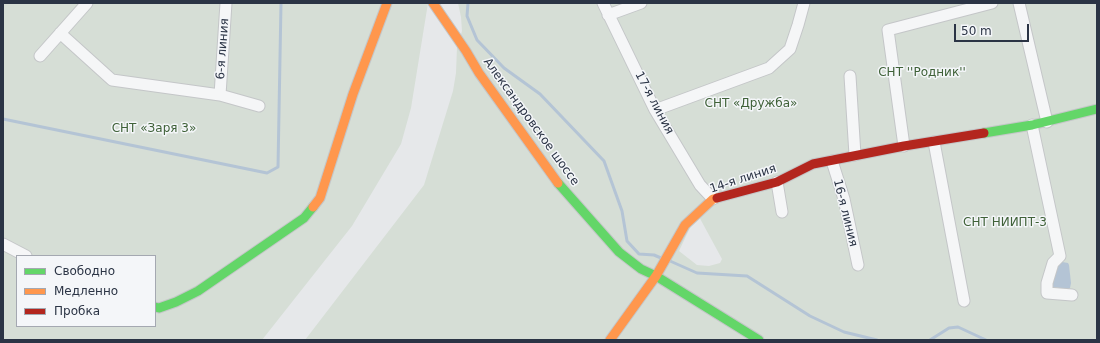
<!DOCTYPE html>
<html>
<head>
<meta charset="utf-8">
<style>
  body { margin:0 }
  #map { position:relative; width:1100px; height:343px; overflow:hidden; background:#e6e8ea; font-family:"DejaVu Sans",sans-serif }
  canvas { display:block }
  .frame { position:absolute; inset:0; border:4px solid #2b3445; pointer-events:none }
  .legend { position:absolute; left:16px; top:255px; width:140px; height:72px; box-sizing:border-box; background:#f4f6f9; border:1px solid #a4a8b1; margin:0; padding:5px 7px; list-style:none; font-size:12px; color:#2b3445 }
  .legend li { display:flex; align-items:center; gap:8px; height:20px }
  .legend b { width:20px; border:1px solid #a4a8b1 }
  .scale { position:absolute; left:954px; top:24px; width:75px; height:18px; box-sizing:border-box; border:2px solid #2b3445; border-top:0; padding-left:5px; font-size:12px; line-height:14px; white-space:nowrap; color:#2b3445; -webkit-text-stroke:3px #f4f6f9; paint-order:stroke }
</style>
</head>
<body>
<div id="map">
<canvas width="1100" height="343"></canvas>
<div class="frame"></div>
<ul class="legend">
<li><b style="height:5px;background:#63d668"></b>Свободно</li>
<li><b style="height:5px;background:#ff974d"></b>Медленно</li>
<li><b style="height:5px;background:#b3261e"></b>Пробка</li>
</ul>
<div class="scale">50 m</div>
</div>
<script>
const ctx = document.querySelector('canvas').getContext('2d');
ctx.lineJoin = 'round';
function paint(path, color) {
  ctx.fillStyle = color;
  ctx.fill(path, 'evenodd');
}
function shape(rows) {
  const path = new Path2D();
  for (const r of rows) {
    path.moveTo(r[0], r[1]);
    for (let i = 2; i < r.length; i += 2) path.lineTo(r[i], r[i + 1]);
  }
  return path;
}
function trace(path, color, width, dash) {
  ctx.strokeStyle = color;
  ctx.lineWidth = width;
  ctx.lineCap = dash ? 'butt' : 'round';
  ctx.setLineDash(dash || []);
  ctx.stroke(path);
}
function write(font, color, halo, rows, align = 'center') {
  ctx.font = font + ' "DejaVu Sans",sans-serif';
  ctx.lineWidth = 3;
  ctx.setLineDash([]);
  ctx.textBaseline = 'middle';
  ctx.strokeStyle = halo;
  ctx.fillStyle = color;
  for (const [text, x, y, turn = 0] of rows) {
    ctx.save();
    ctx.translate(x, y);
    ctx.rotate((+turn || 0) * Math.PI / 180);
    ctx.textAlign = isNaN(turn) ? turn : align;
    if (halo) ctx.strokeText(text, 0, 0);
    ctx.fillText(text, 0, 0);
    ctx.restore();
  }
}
const green = shape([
  [3,3,428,3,411,108,401,144,352,226,262,340,3,340],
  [17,256,155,256,155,326,17,326],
  [458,3,1097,3,1097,340,305,340,424,185,453,91,456,73,457,47,462,31,461,17],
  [697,213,722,259,720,263,709,266,697,265,679,251]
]);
const water = shape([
  [1062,262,1068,263,1069,265,1071,283,1070,288,1068,289,1052,287,1050,281,1057,264]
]);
const stream = shape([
  [468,3,467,16,477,40,504,68,540,94,604,161,622,211,627,241,639,254,654,255,661,258],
  [3,119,267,173,278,167,281,3],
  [670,261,697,273,747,276,810,316,844,332,877,340],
  [930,340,949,328,958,327,986,340]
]);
const street = shape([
  [603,3,655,110,700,185,713,199],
  [1019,3,1047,122],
  [608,15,641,3],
  [60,33,112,80,220,95,259,106],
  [40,56,87,3],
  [850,76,855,155],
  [220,95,226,3],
  [655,110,769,68,790,49,798,25,804,3],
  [1032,125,1060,256,1053,263,1047,283,1047,293,1072,295],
  [934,142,964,301],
  [904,146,888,30,992,3],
  [832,161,844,199,858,265],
  [777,182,782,212],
  [3,244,26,256]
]);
const fast = shape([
  [984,133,1032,125,1097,109],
  [558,183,619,252,641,269,656,276,759,340],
  [155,307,159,308,176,302,198,291,304,218,313,207]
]);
const slow = shape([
  [433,3,466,51,479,73,558,183],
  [313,207,320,198,353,94,387,3],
  [610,340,656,276,685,225,713,199,717,198]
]);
const jam = shape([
  [717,198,777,182,813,164,904,146,984,133]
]);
const streetNames = [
  ["6-я линия",223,49,-86],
  ["17-я линия",654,103,62],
  ["Александровское шоссе",531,122,54],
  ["14-я линия",743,179,-18],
  ["16-я линия",845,213,76]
];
const parkNames = [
  ["СНТ ''Родник''",922,73],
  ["СНТ «Дружба»",751,104],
  ["СНТ «Заря 3»",154,129],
  ["СНТ НИИПТ-3",1005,223]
];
paint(green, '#d6ded6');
paint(water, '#b4c4d5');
trace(stream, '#b4c4d5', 3);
trace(street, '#c4c6c8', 13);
trace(fast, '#c4c6c8', 11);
trace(slow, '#c4c6c8', 11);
trace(jam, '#c4c6c8', 11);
trace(street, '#f5f6f7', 11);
trace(fast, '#63d668', 9);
trace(slow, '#ff974d', 9);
trace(jam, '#b3261e', 9);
write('12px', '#2b3445', '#f4f6f9', streetNames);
write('12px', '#3f6138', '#f4f6f9', parkNames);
</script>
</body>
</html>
